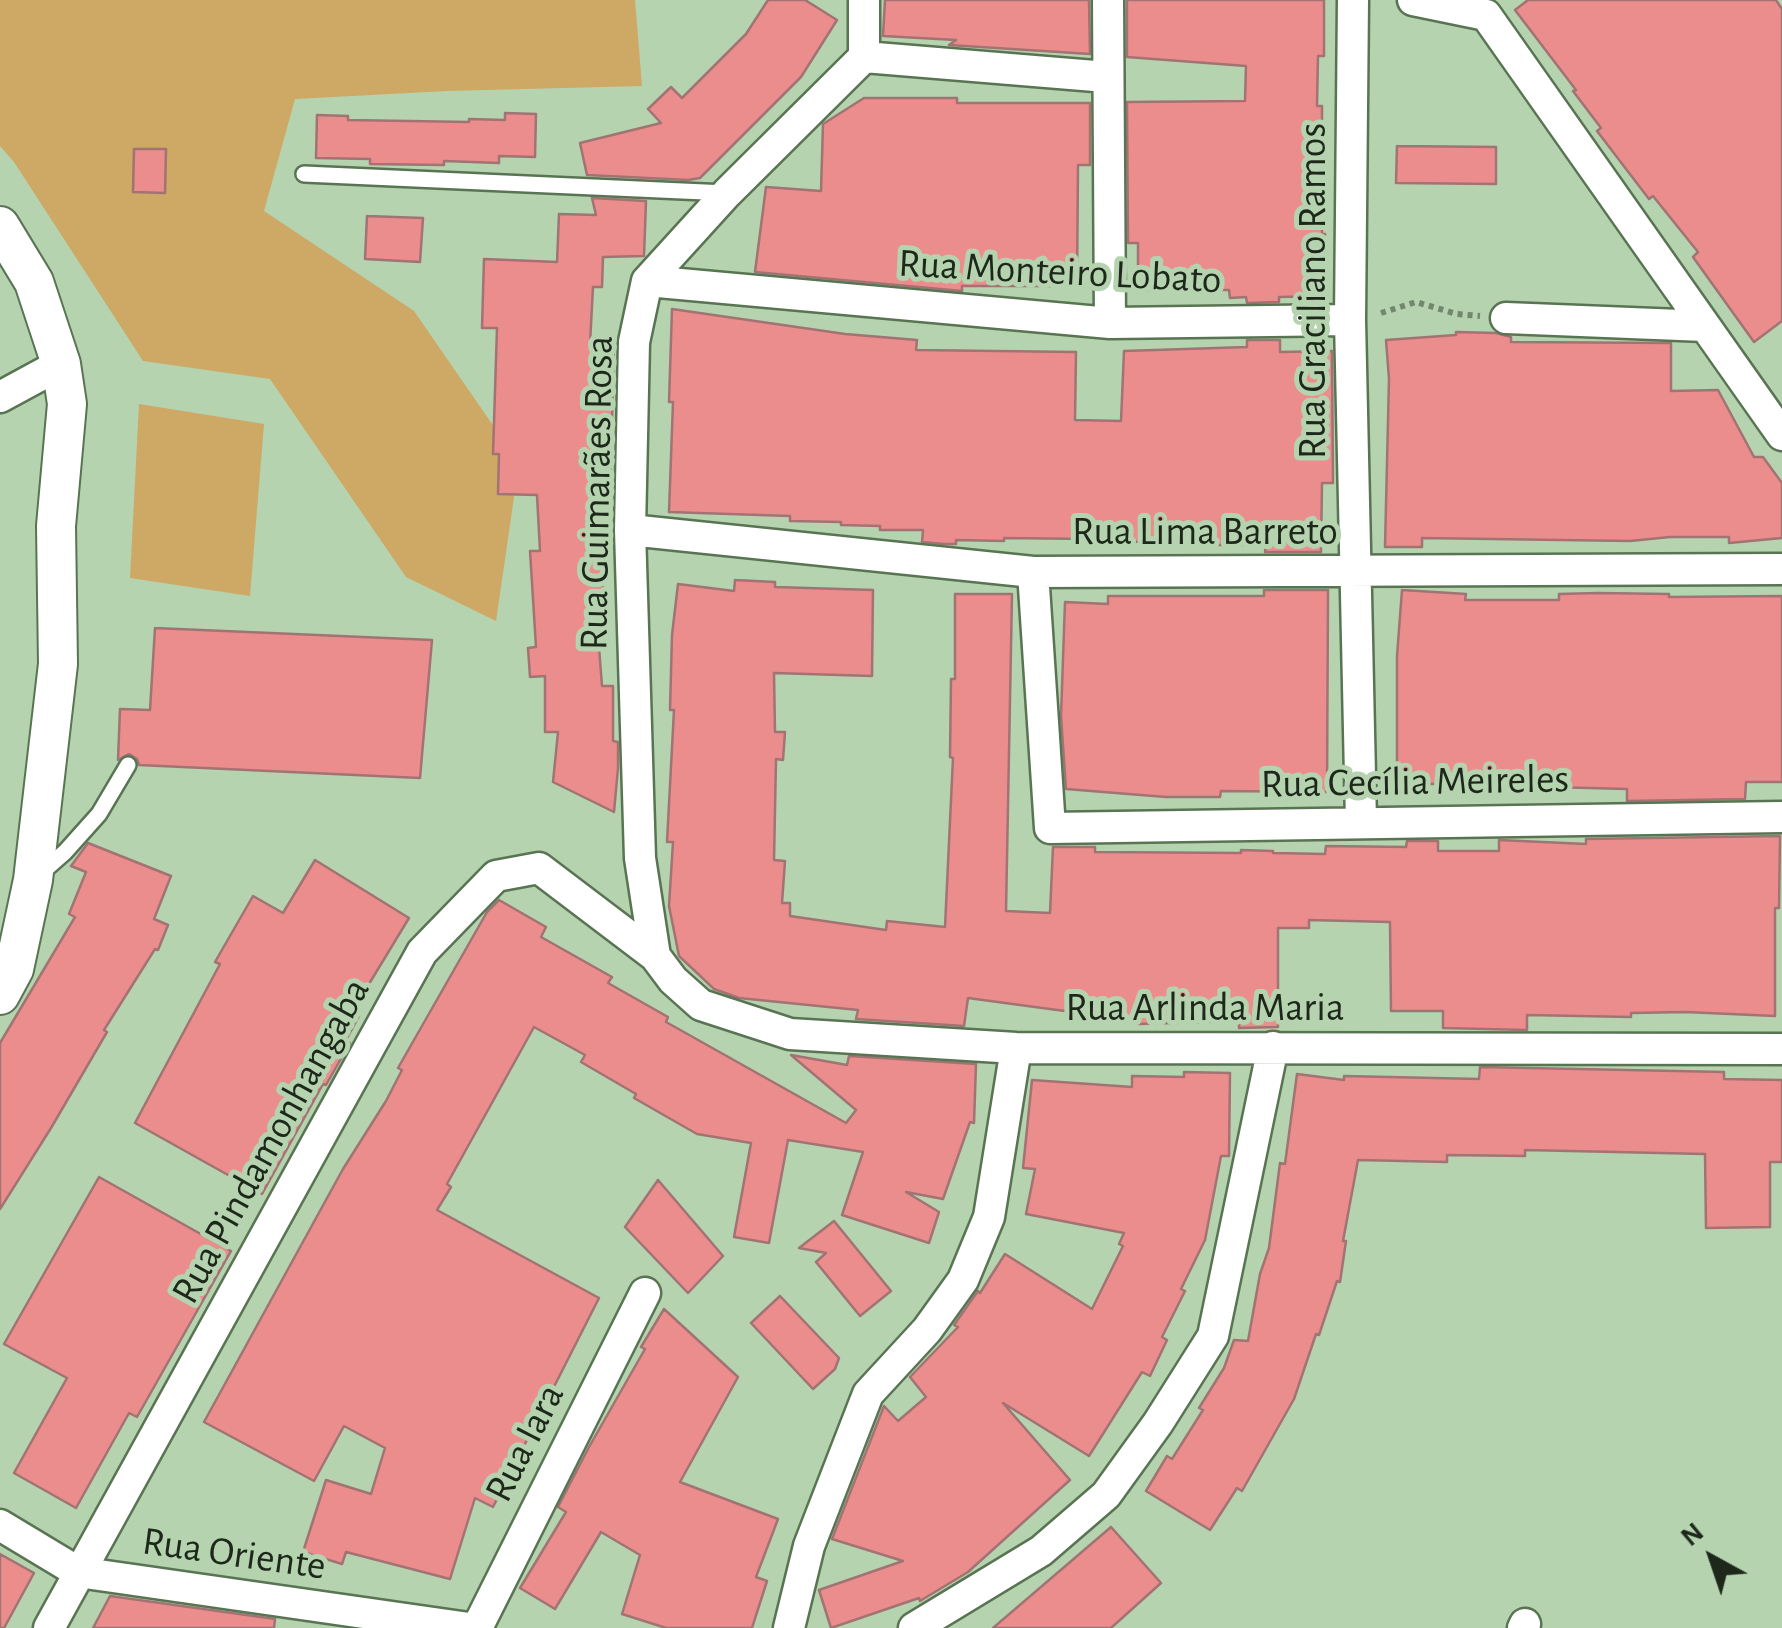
<!DOCTYPE html>
<html>
<head>
<meta charset="utf-8">
<style>
  body { margin:0 }
  #map { position:relative; width:1782px; height:1628px; overflow:hidden; background:#b5d3af; font-family:"Alegreya Sans",sans-serif }
  canvas { display:block }
  .north { position:absolute; left:1662px; top:1508px; width:100px; height:100px; -webkit-text-stroke:8px #b5d3af; paint-order:stroke; rotate:320deg; font-size:28px; font-weight:700; line-height:40px; text-align:center; color:#1d281b }
  .north::after { content:''; display:block; margin:auto; width:35px; height:45px; background:#1d281b; clip-path:polygon(50% 0,100% 100%,50% 72%,0 100%) }
</style>
</head>
<body>
<div id="map">
<canvas width="1782" height="1628"></canvas>
<div class="north">N</div>
</div>
<script>
const ctx = document.querySelector('canvas').getContext('2d');
ctx.lineJoin = 'round';
function paint(path, color) {
  ctx.fillStyle = color;
  ctx.fill(path, 'evenodd');
}
function shape(rows) {
  const path = new Path2D();
  for (const r of rows) {
    path.moveTo(r[0], r[1]);
    for (let i = 2; i < r.length; i += 2) path.lineTo(r[i], r[i + 1]);
  }
  return path;
}
function trace(path, color, width, dash) {
  ctx.strokeStyle = color;
  ctx.lineWidth = width;
  ctx.lineCap = dash ? 'butt' : 'round';
  ctx.setLineDash(dash || []);
  ctx.stroke(path);
}
function write(font, color, halo, rows, align = 'center') {
  ctx.font = font + ' "Alegreya Sans",sans-serif';
  ctx.lineWidth = 10;
  ctx.setLineDash([]);
  ctx.textBaseline = 'middle';
  ctx.strokeStyle = halo;
  ctx.fillStyle = color;
  for (const [text, x, y, turn = 0] of rows) {
    ctx.save();
    ctx.translate(x, y);
    ctx.rotate((+turn || 0) * Math.PI / 180);
    ctx.textAlign = isNaN(turn) ? turn : align;
    if (halo) ctx.strokeText(text, 0, 0);
    ctx.fillText(text, 0, 0);
    ctx.restore();
  }
}
const green = shape([
  [0,0,635,0,642,86,447,91,295,99,264,211,414,311,519,463,496,621,406,577,270,379,143,361,14,162,0,146],
  [139,404,264,424,250,596,130,578]
]);
const building = shape([
  [768,0,805,0,837,20,801,77,700,178,688,180,587,175,580,143,661,123,648,109,671,87,682,98,746,34,768,0],
  [885,0,1089,0,1090,54,949,45,956,40,883,36,885,0],
  [1127,0,1324,0,1324,56,1318,56,1317,106,1322,106,1322,234,1325,234,1325,296,1279,297,1279,302,1247,303,1246,297,1230,298,1229,290,1138,290,1138,243,1128,243,1127,102,1245,101,1246,66,1127,57,1127,0],
  [1528,0,1776,0,1782,9,1782,321,1754,342,1693,257,1698,252,1653,196,1649,199,1597,131,1601,128,1573,91,1576,90,1515,10,1528,0],
  [864,98,957,98,957,103,1090,103,1090,165,1078,165,1077,286,962,286,962,291,755,272,766,187,821,191,823,124,864,98],
  [505,113,536,114,535,157,499,156,499,163,444,161,444,165,370,164,370,159,316,158,317,115,348,116,348,120,469,122,469,119,505,120,505,113],
  [1397,146,1496,147,1496,184,1396,183,1397,146],
  [134,149,166,149,165,193,133,192,134,149],
  [592,198,646,201,644,256,603,257,602,287,593,287,590,344,614,345,610,498,607,498,610,528,599,528,606,633,598,634,602,686,613,686,613,741,618,742,618,768,614,812,553,782,558,732,545,732,545,676,530,677,528,648,536,647,530,551,540,551,537,495,498,494,499,454,493,454,497,328,482,328,484,259,557,262,559,214,596,215,592,198],
  [367,216,423,218,420,262,365,259,367,216],
  [672,309,845,334,917,340,916,350,1076,352,1075,420,1121,421,1124,351,1247,347,1247,340,1280,340,1280,352,1332,351,1333,483,1322,483,1321,552,1265,552,1266,545,1211,545,1211,540,1088,543,1088,539,1004,538,1004,541,956,540,956,544,944,544,922,542,923,530,880,530,880,526,841,525,841,522,790,521,790,516,669,512,673,402,669,402,672,309],
  [1456,332,1496,333,1511,337,1511,342,1671,343,1671,391,1718,390,1754,457,1763,457,1782,483,1782,538,1729,543,1729,537,1670,537,1630,541,1422,538,1422,547,1385,547,1389,379,1386,340,1456,335,1456,332],
  [735,580,775,582,775,587,873,590,872,676,774,673,775,732,785,732,783,760,776,759,774,860,785,861,782,903,790,903,790,916,886,930,887,921,945,927,953,758,950,757,951,679,955,679,955,594,1012,594,1006,911,1050,913,1053,847,1095,847,1095,852,1241,853,1241,850,1273,851,1273,853,1325,854,1326,846,1406,847,1407,841,1438,841,1438,851,1499,851,1499,840,1586,844,1586,839,1780,836,1779,908,1775,908,1775,1016,1685,1012,1631,1013,1631,1017,1527,1015,1527,1030,1443,1028,1443,1011,1391,1011,1390,922,1309,920,1309,928,1278,928,1278,1027,1239,1028,1239,1021,1139,1024,1139,1021,968,998,964,1026,856,1019,858,1010,739,998,714,989,679,956,669,906,673,842,667,842,674,710,670,710,672,635,678,584,734,591,735,580],
  [1264,590,1328,590,1327,792,1221,791,1220,797,1166,797,1066,789,1061,716,1065,602,1108,604,1108,596,1264,596,1264,590],
  [1402,590,1466,594,1465,600,1559,600,1559,594,1598,593,1669,594,1669,597,1782,596,1782,782,1746,782,1745,799,1627,801,1627,789,1397,783,1397,656,1402,590],
  [155,628,432,640,420,778,139,765,137,759,129,754,118,760,120,709,150,710,155,628],
  [88,843,171,876,154,919,168,925,158,950,155,949,104,1030,107,1032,51,1128,0,1209,0,1043,75,917,69,914,86,872,71,866,88,843],
  [315,860,409,918,352,1012,359,1016,346,1040,350,1043,326,1085,323,1084,262,1194,135,1123,220,964,215,962,253,896,283,913,315,860],
  [499,900,546,927,541,937,612,977,608,983,668,1017,666,1022,846,1123,856,1110,791,1055,847,1065,849,1056,976,1064,974,1123,970,1122,943,1199,906,1192,939,1212,929,1243,842,1215,863,1152,788,1140,769,1243,734,1237,751,1143,697,1134,634,1098,636,1094,581,1062,585,1055,534,1027,447,1184,451,1187,437,1210,599,1298,493,1507,475,1498,450,1579,346,1552,342,1564,303,1552,326,1480,371,1494,385,1448,344,1426,314,1481,204,1422,343,1169,386,1101,402,1070,398,1068,487,912,499,900],
  [1480,1067,1724,1072,1724,1079,1782,1080,1782,1162,1770,1162,1770,1227,1706,1228,1705,1154,1525,1150,1525,1156,1447,1155,1447,1162,1358,1160,1343,1241,1346,1241,1340,1282,1337,1281,1319,1335,1316,1334,1294,1399,1242,1491,1237,1488,1210,1530,1146,1491,1167,1456,1172,1459,1203,1410,1199,1408,1224,1368,1234,1340,1248,1341,1260,1274,1269,1248,1280,1163,1285,1164,1297,1074,1344,1080,1344,1076,1479,1079,1480,1067],
  [1184,1072,1230,1073,1229,1156,1221,1156,1205,1240,1181,1289,1185,1291,1162,1337,1167,1340,1150,1376,1142,1372,1089,1456,1003,1403,1070,1480,968,1572,920,1601,919,1598,831,1628,819,1590,903,1561,832,1539,884,1406,898,1421,926,1397,910,1377,958,1327,954,1325,978,1291,980,1293,1005,1254,1092,1309,1123,1246,1119,1244,1124,1233,1026,1214,1035,1169,1023,1168,1032,1080,1132,1087,1132,1076,1184,1077,1184,1072],
  [99,1177,231,1251,137,1417,129,1413,76,1508,14,1473,67,1378,4,1344,99,1177],
  [658,1180,723,1256,688,1293,625,1227,658,1180],
  [834,1221,891,1291,860,1316,816,1262,826,1253,799,1248,834,1221],
  [780,1296,839,1358,835,1369,813,1389,751,1323,780,1296],
  [664,1309,738,1377,680,1482,778,1519,756,1577,767,1581,752,1628,666,1628,622,1614,640,1555,601,1532,555,1609,520,1588,566,1512,558,1507,589,1447,645,1349,641,1347,664,1309],
  [1111,1527,1161,1583,1111,1628,993,1628,1111,1527],
  [0,1554,34,1573,4,1628,0,1628,0,1554],
  [110,1596,275,1619,274,1628,93,1628,110,1596]
]);
const path = shape([
  [1381,313,1416,302,1457,314,1480,316]
]);
const service = shape([
  [304,174,727,193],
  [40,874,65,852,99,814,128,765]
]);
const minor = shape([
  [1108,0,1110,323],
  [1353,0,1350,320,1361,822],
  [1413,0,1486,15,1782,435],
  [864,57,1107,77],
  [647,281,1110,323,1350,320],
  [1506,318,1705,326],
  [0,397,61,364],
  [630,530,1033,572,1782,569],
  [1033,572,1050,828,1782,817],
  [655,956,640,858,630,530,634,342,647,281,727,193,864,57,864,0],
  [0,1525,78,1572,469,1628],
  [49,1628,422,952,496,876,539,868,655,956,673,980,701,1005,790,1034,1016,1048,1782,1049],
  [477,1628,645,1293],
  [789,1628,809,1546,868,1394,927,1330,963,1280,989,1217,1016,1048],
  [914,1628,1041,1551,1106,1495,1158,1423,1213,1336,1273,1047],
  [1523,1628,1525,1624]
]);
const tertiary = shape([
  [0,226,34,282,61,364,67,404,56,526,58,664,33,880,14,969,0,995]
]);
const streetNames = [
  ["Rua Monteiro Lobato",1060,272,3],
  ["Rua Graciliano Ramos",1313,291,-90],
  ["Rua Guimarães Rosa",597,493,-89],
  ["Rua Lima Barreto",1205,532],
  ["Rua Cecília Meireles",1415,782,-1],
  ["Rua Arlinda Maria",1205,1008],
  ["Rua Pindamonhangaba",271,1141,-61],
  ["Rua Iara",525,1443,-63],
  ["Rua Oriente",234,1554,8]
];
paint(green, '#cea865');
paint(building, '#ec8d8d');
trace(building, '#a17372', 2.5);
trace(service, '#597453', 20);
trace(minor, '#597453', 35);
trace(tertiary, '#597453', 42);
trace(path, '#72876d', 6, [5, 5]);
trace(service, '#fff', 15);
trace(minor, '#fff', 30);
trace(tertiary, '#fff', 38);
write('40px', '#1d281b', '#b5d3af', streetNames);
</script>
</body>
</html>
